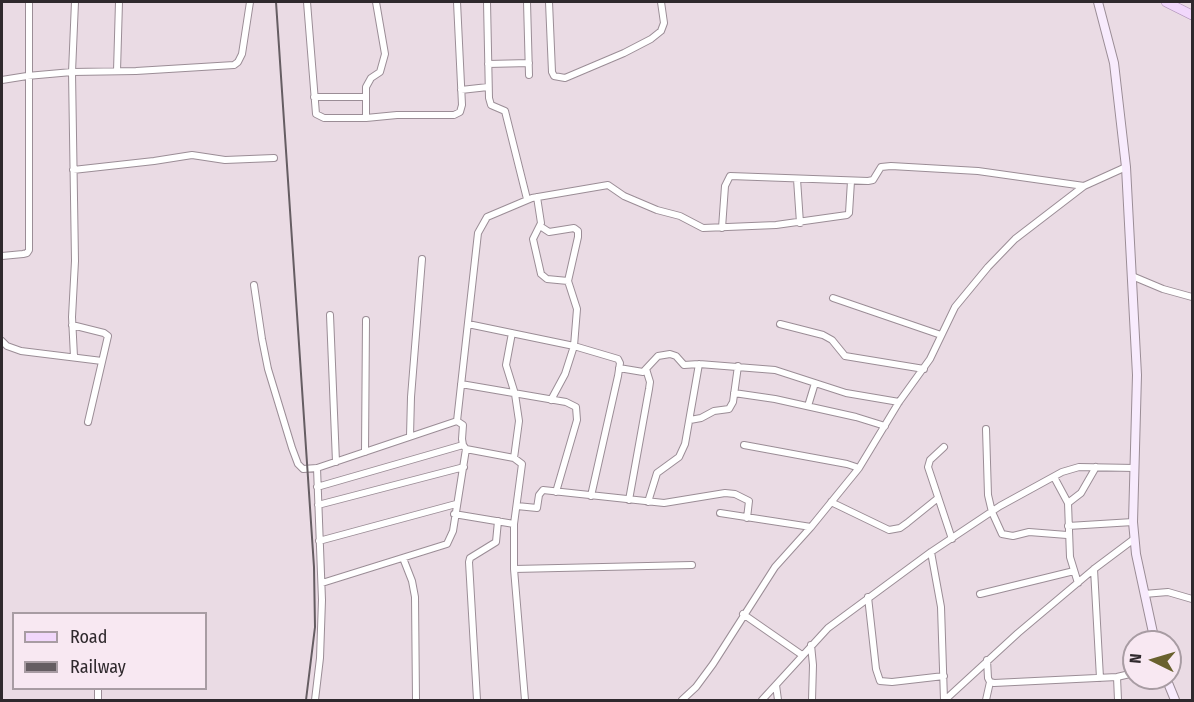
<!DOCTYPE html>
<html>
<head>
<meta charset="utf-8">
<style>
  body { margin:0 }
  #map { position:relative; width:1194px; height:702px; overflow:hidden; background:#eadbe4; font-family:"Fira Sans Condensed",sans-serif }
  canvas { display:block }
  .frame { position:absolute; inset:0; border:3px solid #2f292d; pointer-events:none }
  .legend { position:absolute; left:12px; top:612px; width:195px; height:78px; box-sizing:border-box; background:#f8e8f2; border:2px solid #a89ca3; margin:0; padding:8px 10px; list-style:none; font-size:18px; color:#2f292d }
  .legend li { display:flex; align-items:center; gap:12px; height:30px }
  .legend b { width:30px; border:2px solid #a89ca3 }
  .north { position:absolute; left:1122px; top:630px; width:60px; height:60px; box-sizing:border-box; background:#f8e8f2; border:2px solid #a89ca3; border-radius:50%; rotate:275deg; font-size:16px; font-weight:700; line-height:24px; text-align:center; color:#2f292d }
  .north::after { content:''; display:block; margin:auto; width:21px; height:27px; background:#69612e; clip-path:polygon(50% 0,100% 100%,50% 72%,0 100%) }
</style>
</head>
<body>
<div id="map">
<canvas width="1194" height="702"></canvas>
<div class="frame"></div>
<ul class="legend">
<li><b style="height:8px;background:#f1d7fb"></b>Road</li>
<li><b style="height:8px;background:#655d62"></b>Railway</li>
</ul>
<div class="north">N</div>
</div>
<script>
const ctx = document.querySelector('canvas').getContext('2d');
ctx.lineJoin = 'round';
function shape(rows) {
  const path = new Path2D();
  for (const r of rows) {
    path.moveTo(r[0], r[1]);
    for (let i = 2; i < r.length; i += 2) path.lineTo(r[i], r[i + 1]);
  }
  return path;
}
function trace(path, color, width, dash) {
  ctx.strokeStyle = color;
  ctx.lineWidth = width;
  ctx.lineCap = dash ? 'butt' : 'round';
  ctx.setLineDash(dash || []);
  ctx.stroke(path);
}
const street = shape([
  [307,2,316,114,324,118,366,118],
  [376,2,385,54,380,72,371,78,366,87,366,118,397,115,454,115,460,112,462,105,457,2],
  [487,2,489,98,491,105,505,111,527,199],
  [527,2,529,75],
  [549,2,552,72,554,76,565,78,624,53,651,39,661,31,664,23,661,2],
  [488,64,529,63],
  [117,71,119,2],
  [2,80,27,76,72,72,136,71,234,65,238,62,242,54,250,2],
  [461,90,488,87],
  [314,97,364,97],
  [73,170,154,161,192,155,225,160,274,158],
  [797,179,800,223],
  [537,197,541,223,533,239,541,274,547,279,568,281],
  [540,226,549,232,574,228,578,231,578,237,568,281,577,309,574,346,565,374,551,400],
  [722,228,725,186,730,176,868,181,873,180,881,167,891,166,978,171,1084,186],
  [2,256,23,254,27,253,29,250,29,2],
  [1132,276,1163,289,1192,297],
  [254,285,262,339,268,369,292,448,298,464,303,469,317,468,457,421,463,425,462,439,463,445,466,449,514,458,522,464,514,524],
  [833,298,941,335],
  [330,315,336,462],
  [468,324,574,346,618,359,620,363,618,376,591,496],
  [780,324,823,335,832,340,845,356,924,369],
  [72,325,104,333,108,336,88,422],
  [512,333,506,365,515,394,519,421,514,458],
  [2,341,7,346,21,351,102,361],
  [74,357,72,317,75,261,72,72,75,2],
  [619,368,643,372,658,356,670,354,676,356,684,365,699,364,775,370,846,393,899,402],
  [461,384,566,402,576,407,577,420,556,492],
  [734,393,775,399,856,417,885,426],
  [808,406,815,383],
  [690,420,701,418,714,411,729,409,733,402,738,366],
  [457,421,478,233,487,217,532,198,608,185,624,196,657,210,680,216,703,228,776,225,847,215,849,213,851,181],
  [986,429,988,495,992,512,1002,534,1013,536,1029,532,1067,535],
  [410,436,411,397,422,259],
  [744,445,847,464,859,468],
  [944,447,930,460,928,467,952,539],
  [365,452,366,320],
  [1054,477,1068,503,1070,557,1078,583],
  [317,487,463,445],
  [629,500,649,389,650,382,646,369],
  [648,502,657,473,679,457,685,444,699,364],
  [831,502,889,530,900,528,907,523,938,498],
  [1068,503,1081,493,1096,467],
  [318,505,464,467],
  [517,506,537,508,539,495,543,490,664,503,725,493,735,494,749,501,747,518],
  [720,513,811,527],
  [454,514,514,524,514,569,525,700],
  [1068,526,1133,522],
  [319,541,456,504],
  [931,552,941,607,944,700],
  [403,558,412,581,415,597,416,700],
  [514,569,692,565],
  [1094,569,1100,678],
  [322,583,447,544,453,531,466,449],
  [980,594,1074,571],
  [1144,594,1168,592,1192,599],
  [868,597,876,669,880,681,892,682,944,676],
  [743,614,802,655],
  [811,645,813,665,812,700],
  [987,660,988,678,990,682,994,683,1117,677,1134,673],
  [1117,677,1118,700],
  [776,685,778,700],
  [98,700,98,688],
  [315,700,320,658,322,600,317,468],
  [477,700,469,562,470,558,496,542,498,521],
  [682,700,696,687,713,664,775,567,811,527,859,468,899,402,930,359,955,307,988,267,1015,239,1084,186,1126,167],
  [762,700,828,628,931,552,1000,506,1062,472,1079,467,1135,468],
  [945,700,1018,633,1094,569,1134,539],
  [986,700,990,682]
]);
const secondary = shape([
  [1098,2,1114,63,1126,167,1137,375,1133,522,1136,554,1155,642],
  [1166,678,1175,700]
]);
const primary = shape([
  [1166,2,1192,15]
]);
const rail = shape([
  [276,2,314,567,315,627,306,700]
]);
trace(street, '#9b8d96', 8);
trace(secondary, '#9b8d96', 10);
trace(primary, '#a789b1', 10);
trace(street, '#fff', 6);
trace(secondary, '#f8ebfd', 8);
trace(primary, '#f1d7fb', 9);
trace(rail, '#655d62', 2);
</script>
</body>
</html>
